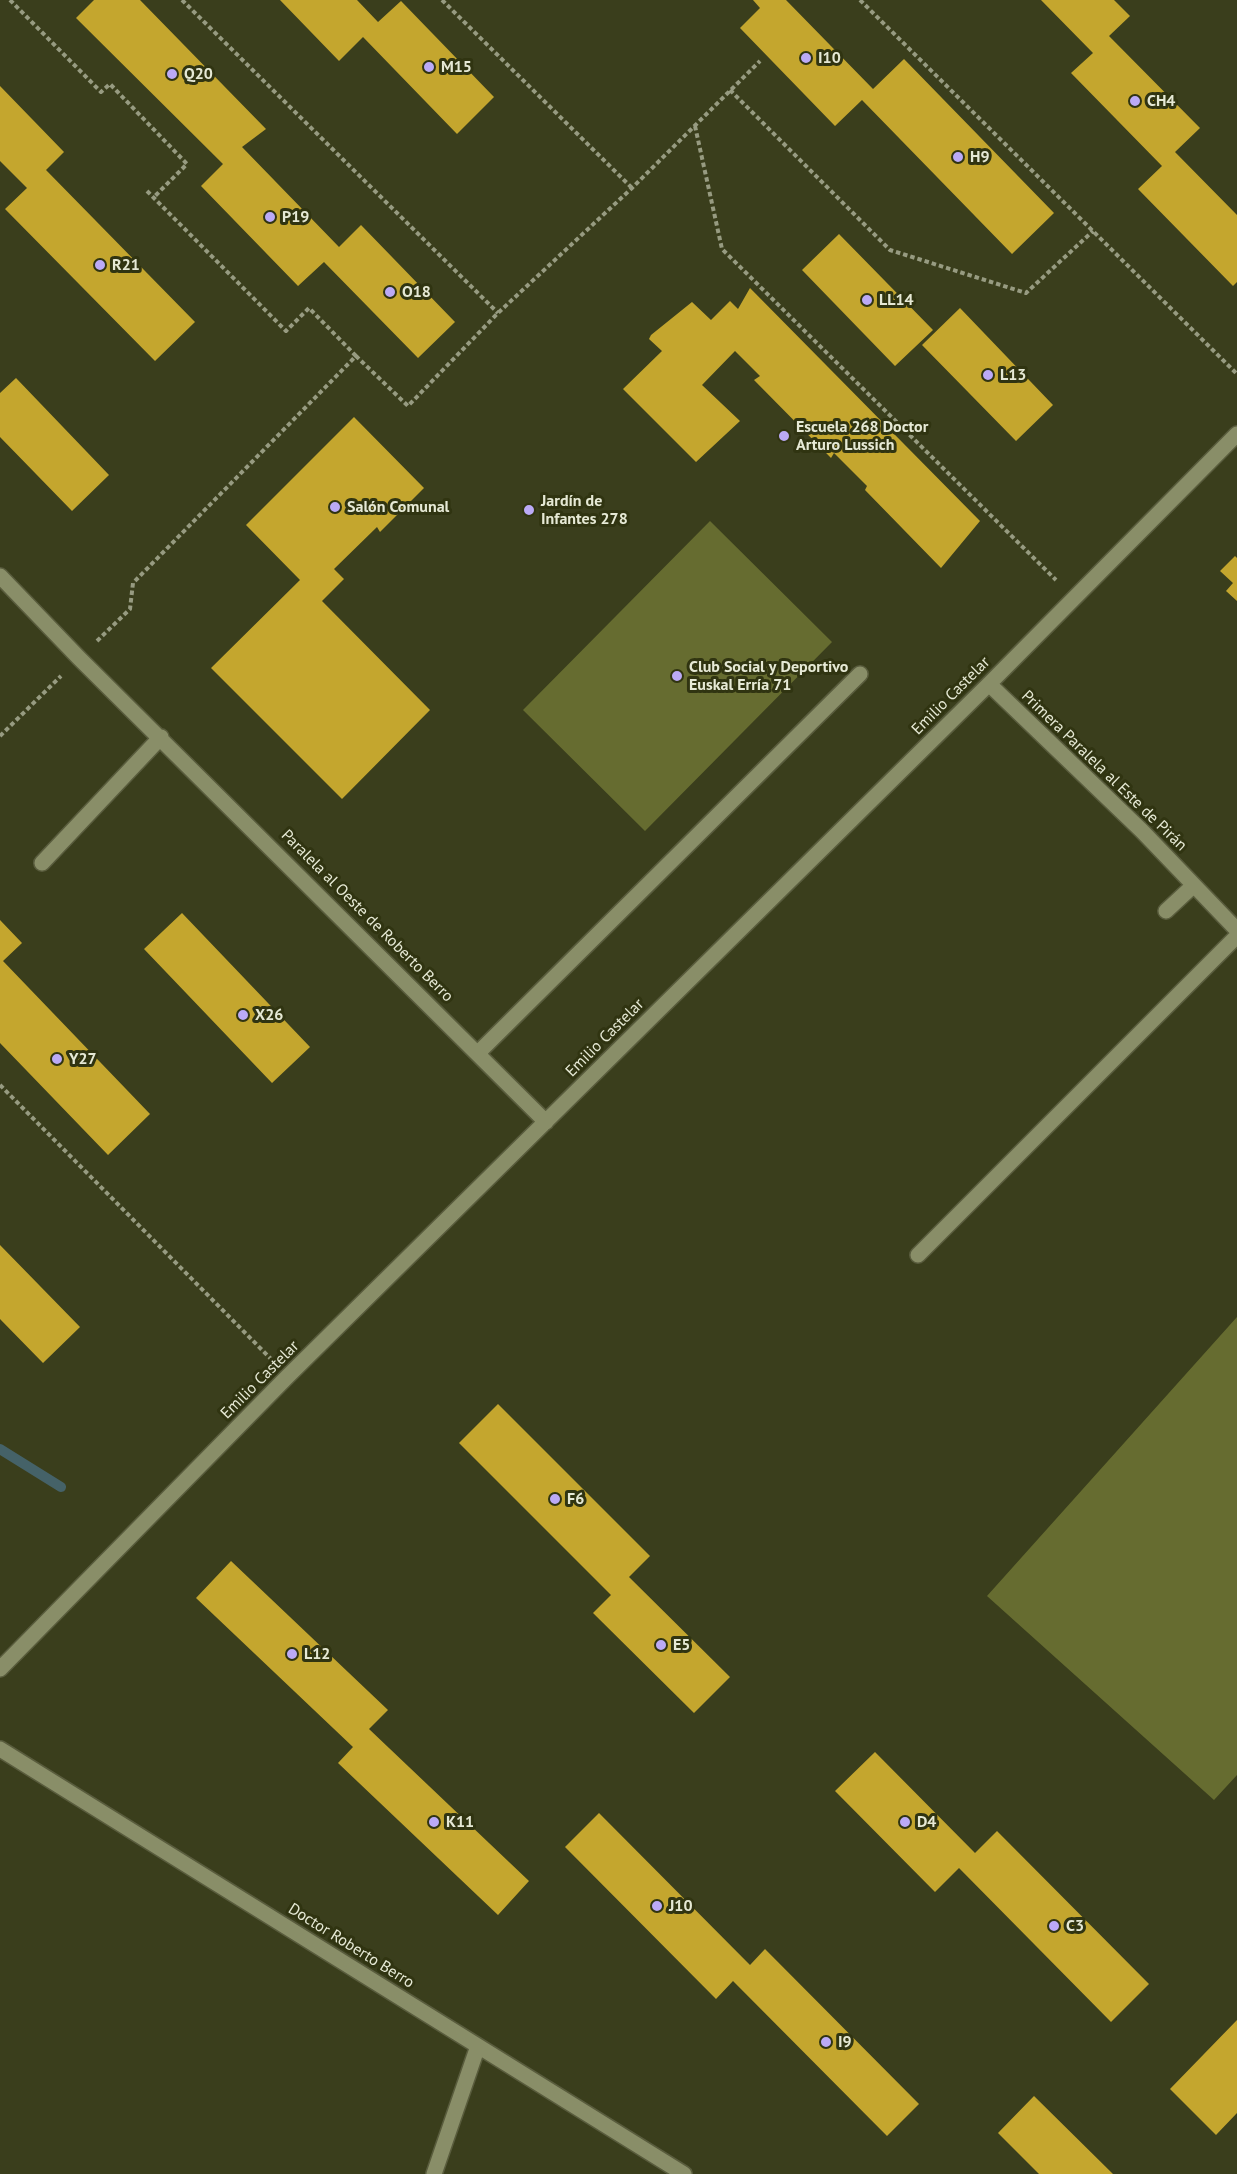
<!DOCTYPE html>
<html>
<head>
<meta charset="utf-8">
<style>
  body { margin:0 }
  canvas { display:block; background:#3a3e1c }
</style>
</head>
<body>
<canvas width="1237" height="2174"></canvas>
<script>
const ctx = document.querySelector('canvas').getContext('2d');
ctx.lineJoin = 'round';
function paint(path, color) {
  ctx.fillStyle = color;
  ctx.fill(path, 'evenodd');
}
function shape(rows) {
  const path = new Path2D();
  for (const r of rows) {
    path.moveTo(r[0], r[1]);
    for (let i = 2; i < r.length; i += 2) path.lineTo(r[i], r[i + 1]);
  }
  return path;
}
function trace(path, color, width, dash) {
  ctx.strokeStyle = color;
  ctx.lineWidth = width;
  ctx.lineCap = dash ? 'butt' : 'round';
  ctx.setLineDash(dash || []);
  ctx.stroke(path);
}
function write(font, color, halo, rows, align = 'center') {
  ctx.font = font + ' "PT Sans",sans-serif';
  ctx.lineWidth = 6;
  ctx.setLineDash([]);
  ctx.textBaseline = 'middle';
  ctx.strokeStyle = halo;
  ctx.fillStyle = color;
  for (const [text, x, y, turn = 0] of rows) {
    ctx.save();
    ctx.translate(x, y);
    ctx.rotate((+turn || 0) * Math.PI / 180);
    ctx.textAlign = isNaN(turn) ? turn : align;
    if (halo) ctx.strokeText(text, 0, 0);
    ctx.fillText(text, 0, 0);
    ctx.restore();
  }
}
const green = shape([
  [710,521,832,642,645,831,523,710],
  [1237,1317,1237,1775,1214,1800,987,1596]
]);
const stream = shape([
  [0,1449,61,1487]
]);
const building = shape([
  [94,0,140,0,266,129,242,147,339,247,361,225,455,322,418,358,324,262,298,286,201,186,223,164,76,18],
  [280,0,357,0,378,22,401,1,494,97,457,134,363,37,339,61],
  [753,0,786,0,873,89,904,59,1054,213,1012,254,862,100,835,126,740,28,760,8],
  [1041,0,1114,0,1130,16,1109,36,1200,128,1175,152,1237,215,1237,282,1233,286,1138,189,1162,166,1071,73,1093,53],
  [0,86,64,152,46,170,195,322,155,361,5,209,27,188,0,161],
  [839,234,933,330,895,366,802,270],
  [750,288,980,521,941,568,865,490,867,486,834,453,831,458,754,380,760,376,735,351,702,385,740,421,696,462,623,389,662,351,649,339,651,335,692,302,711,320,730,301,738,309],
  [960,308,1053,405,1016,441,922,345],
  [16,378,109,475,72,511,0,437,0,393],
  [354,417,424,488,380,532,377,527,334,569,344,579,322,601,430,710,342,799,211,668,300,580,246,525],
  [1235,556,1237,558,1237,601,1226,591,1233,583,1220,571],
  [182,913,310,1047,272,1083,144,949],
  [0,920,22,943,3,961,150,1114,108,1155,0,1043],
  [0,1245,80,1327,43,1363,0,1319],
  [498,1404,650,1556,629,1577,730,1677,694,1713,593,1613,611,1595,459,1443],
  [231,1561,388,1710,369,1729,529,1881,498,1915,338,1763,353,1747,196,1598],
  [875,1752,975,1853,997,1831,1149,1984,1111,2022,959,1868,935,1892,835,1791],
  [599,1813,750,1965,765,1949,919,2104,887,2136,733,1981,716,1999,565,1847],
  [1237,2020,1237,2113,1216,2135,1170,2089],
  [1034,2096,1113,2174,1039,2174,998,2133]
]);
const path = shape([
  [10,0,101,92,110,84,187,164,154,197],
  [182,0,498,313],
  [442,0,632,188],
  [860,0,1237,374],
  [730,90,890,250,1026,293,1093,231],
  [695,126,722,249,1056,580],
  [147,191,286,331,309,308,356,356],
  [97,641,130,609,133,583,356,356,408,406,498,313,632,188,760,61],
  [0,736,61,676],
  [0,1085,271,1359]
]);
const minor = shape([
  [0,576,79,658,546,1122],
  [989,684,1142,831,1237,930],
  [42,863,161,737],
  [1166,911,1194,885],
  [478,1053,860,674],
  [918,1255,1237,936],
  [0,1669,287,1377,989,684,1237,434],
  [0,1749,684,2174],
  [434,2174,478,2046]
]);
const markers = [
  [806,58,6,"#bbaaf6"],
  [429,67,6,"#bbaaf6"],
  [172,74,6,"#bbaaf6"],
  [1135,101,6,"#bbaaf6"],
  [958,157,6,"#bbaaf6"],
  [270,217,6,"#bbaaf6"],
  [100,265,6,"#bbaaf6"],
  [390,292,6,"#bbaaf6"],
  [867,300,6,"#bbaaf6"],
  [988,375,6,"#bbaaf6"],
  [784,436,6,"#bbaaf6"],
  [335,507,6,"#bbaaf6"],
  [529,510,6,"#bbaaf6"],
  [677,676,6,"#bbaaf6"],
  [243,1015,6,"#bbaaf6"],
  [57,1059,6,"#bbaaf6"],
  [555,1499,6,"#bbaaf6"],
  [661,1645,6,"#bbaaf6"],
  [292,1654,6,"#bbaaf6"],
  [434,1822,6,"#bbaaf6"],
  [905,1822,6,"#bbaaf6"],
  [657,1906,6,"#bbaaf6"],
  [1054,1926,6,"#bbaaf6"],
  [826,2042,6,"#bbaaf6"]
];
const poiNames = [
  ["I10",818,58],
  ["M15",441,67],
  ["Q20",184,74],
  ["CH4",1147,101],
  ["H9",970,157],
  ["P19",282,217],
  ["R21",112,265],
  ["O18",402,292],
  ["LL14",879,300],
  ["L13",1000,375],
  ["Escuela 268 Doctor",796,427],
  ["Arturo Lussich",796,445],
  ["Jardín de",541,501],
  ["Infantes 278",541,519],
  ["Salón Comunal",347,507],
  ["Club Social y Deportivo",689,667],
  ["Euskal Erría 71",689,685],
  ["X26",255,1015],
  ["Y27",69,1059],
  ["F6",567,1499],
  ["E5",673,1645],
  ["L12",304,1654],
  ["K11",446,1822],
  ["D4",917,1822],
  ["J10",669,1906],
  ["C3",1066,1926],
  ["I9",838,2042]
];
const streetNames = [
  ["Emilio Castelar",951,696,-45],
  ["Primera Paralela al Este de Pirán",1104,771,44],
  ["Paralela al Oeste de Roberto Berro",367,916,45],
  ["Emilio Castelar",605,1038,-45],
  ["Emilio Castelar",260,1380,-45],
  ["Doctor Roberto Berro",351,1946,32]
];
paint(green, '#666c30');
trace(stream, '#456268', 10);
paint(building, '#c4a62e');
trace(minor, '#595c3d', 18);
trace(path, '#979b81', 4, [4.5, 3]);
trace(minor, '#898e68', 15);
for (const [x, y, r, color] of markers) {
  const dot = new Path2D();
  dot.arc(x, y, r, 0, 2 * Math.PI);
  ctx.fillStyle = color;
  ctx.fill(dot);
  trace(dot, '#303411', 2);
}
write('bold 16px', '#e6e9d5', '#303411', poiNames, 'left');
write('16px', '#e6e9d5', '#303411', streetNames);
</script>
</body>
</html>
